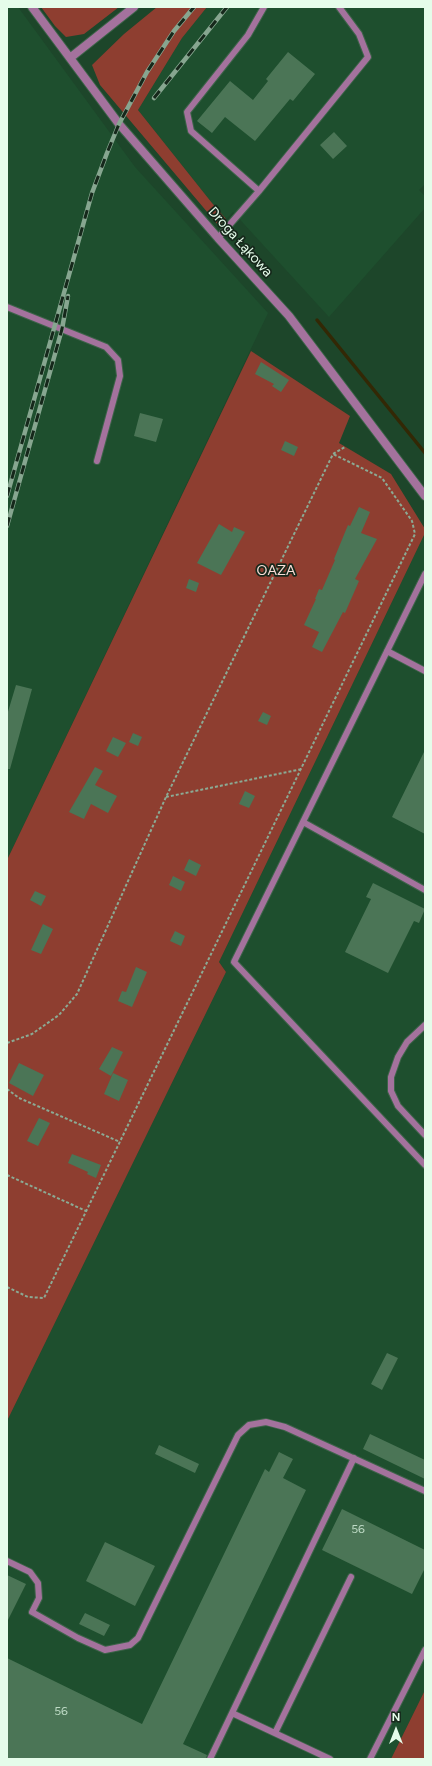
<!DOCTYPE html>
<html>
<head>
<meta charset="utf-8">
<style>
  body { margin:0 }
  #map { position:relative; width:432px; height:1766px; overflow:hidden; background:#1d462a; font-family:Figtree,sans-serif }
  canvas { display:block }
  .frame { position:absolute; inset:0; border:8px solid #e5fcea; pointer-events:none }
  .north { position:absolute; left:376px; top:1710px; width:40px; height:40px; -webkit-text-stroke:3px #16281b; paint-order:stroke; rotate:0deg; font-size:11px; font-weight:700; line-height:16px; text-align:center; color:#e5fcea }
  .north::after { content:''; display:block; margin:auto; width:14px; height:18px; background:#e5fcea; clip-path:polygon(50% 0,100% 100%,50% 72%,0 100%) }
</style>
</head>
<body>
<div id="map">
<canvas width="432" height="1766"></canvas>
<div class="frame"></div>
<div class="north">N</div>
</div>
<script>
const ctx = document.querySelector('canvas').getContext('2d');
ctx.lineJoin = 'round';
function paint(path, color) {
  ctx.fillStyle = color;
  ctx.fill(path, 'evenodd');
}
function shape(rows) {
  const path = new Path2D();
  for (const r of rows) {
    path.moveTo(r[0], r[1]);
    for (let i = 2; i < r.length; i += 2) path.lineTo(r[i], r[i + 1]);
  }
  return path;
}
function trace(path, color, width, dash) {
  ctx.strokeStyle = color;
  ctx.lineWidth = width;
  ctx.lineCap = dash ? 'butt' : 'round';
  ctx.setLineDash(dash || []);
  ctx.stroke(path);
}
function write(font, color, halo, rows, align = 'center') {
  ctx.font = font + ' Figtree,sans-serif';
  ctx.lineWidth = 3.5;
  ctx.setLineDash([]);
  ctx.textBaseline = 'middle';
  ctx.strokeStyle = halo;
  ctx.fillStyle = color;
  for (const [text, x, y, turn = 0] of rows) {
    ctx.save();
    ctx.translate(x, y);
    ctx.rotate((+turn || 0) * Math.PI / 180);
    ctx.textAlign = isNaN(turn) ? turn : align;
    if (halo) ctx.strokeText(text, 0, 0);
    ctx.fillText(text, 0, 0);
    ctx.restore();
  }
}
const built = shape([
  [7,7,18,7,135,167,268,313,7,860],
  [207,7,425,7,425,184,419,190,425,196,425,208,329,317,233,212,226,219,212,203,138,110,182,38],
  [425,533,425,1690,391,1759,7,1759,7,1421,226,972,219,962]
]);
const green = shape([
  [41,7,119,7,84,34,66,37,55,26],
  [157,7,207,7,182,38,138,110,212,203,226,219,219,226,100,85,92,65,124,34],
  [251,351,350,416,339,443,391,474,425,529,425,533,219,962,226,972,7,1421,7,860],
  [425,1690,425,1759,391,1759]
]);
const stream = shape([
  [317,320,425,453]
]);
const building = shape([
  [288,52,315,74,293,101,290,99,255,141,225,117,212,133,197,121,230,81,253,100,268,81,266,79],
  [334,132,347,146,333,159,320,145],
  [261,362,289,380,281,392,272,386,274,384,255,374],
  [140,413,163,419,156,442,134,436],
  [285,441,298,447,294,456,281,450],
  [359,507,370,512,361,533,377,539,355,579,359,581,345,613,343,612,322,652,312,647,319,632,304,625,316,599,315,599,319,589,322,590,335,560,334,559,348,525,350,526],
  [219,524,232,532,234,527,245,532,221,575,197,563],
  [189,579,199,583,196,592,186,588],
  [16,685,32,689,10,769,7,769,7,715],
  [263,712,271,716,267,725,258,721],
  [133,733,142,737,138,746,129,742],
  [113,737,126,743,118,757,106,751],
  [425,750,425,834,392,817],
  [95,767,103,771,95,785,117,796,108,813,91,804,84,819,69,812],
  [245,791,255,796,249,808,239,804],
  [189,859,201,865,196,876,184,870],
  [173,876,185,882,181,891,169,885],
  [373,883,425,909,419,923,414,921,388,973,345,952,371,899,366,897],
  [35,891,46,896,41,906,30,900],
  [43,924,53,929,41,954,31,950],
  [175,931,185,936,181,946,170,941],
  [136,967,147,972,132,1007,118,1001,122,991,126,992],
  [112,1047,123,1052,111,1076,99,1069],
  [19,1063,44,1075,33,1096,9,1083],
  [113,1073,128,1080,119,1101,104,1094],
  [39,1118,50,1123,38,1146,27,1141],
  [72,1154,101,1165,96,1178,87,1174,88,1172,68,1163],
  [387,1353,398,1358,382,1390,371,1384],
  [370,1434,425,1460,425,1479,363,1449],
  [159,1445,199,1464,195,1473,155,1454],
  [279,1452,293,1459,283,1478,306,1490,183,1744,207,1755,206,1759,7,1759,7,1658,142,1724,265,1469,269,1472],
  [342,1509,425,1550,425,1568,412,1594,322,1550],
  [105,1542,155,1566,135,1606,86,1581],
  [7,1575,26,1584,7,1622],
  [85,1613,110,1625,104,1636,79,1624]
]);
const path = shape([
  [166,797,302,769],
  [7,1043,32,1034,59,1015,77,994,166,797,333,454,345,447],
  [7,1089,19,1098,120,1142],
  [7,1175,86,1211],
  [7,1287,28,1297,44,1298,415,534,412,521,382,478,333,454]
]);
const service = shape([
  [259,191,191,131,187,112,248,35,264,7],
  [218,238,259,191,368,57,359,34,339,7],
  [7,307,106,347,118,360,120,376,97,461],
  [425,574,234,962,425,1165],
  [387,651,425,671],
  [303,822,425,890],
  [425,1025,407,1042,398,1057,391,1077,391,1091,398,1106,425,1135],
  [7,1561,30,1572,38,1583,39,1598,32,1612,78,1638,105,1650,130,1645,138,1638,238,1435,249,1425,266,1422,285,1427,425,1491],
  [232,1713,354,1458],
  [275,1733,351,1577],
  [210,1759,232,1713,330,1759],
  [370,1759,425,1650]
]);
const minor = shape([
  [32,7,119,124,218,238,289,316,425,496],
  [70,58,134,7]
]);
const rail = shape([
  [154,98,227,7],
  [7,496,92,193,107,153,119,124,147,72,174,31,194,7],
  [7,526,62,329,68,296]
]);
const numberNames = [
  ["56",358,1529],
  ["56",61,1711]
];
const streetNames = [
  ["Droga Łąkowa",240,242,48]
];
const parkNames = [
  ["OAZA",276,571]
];
paint(built, '#1e4f2e');
paint(green, '#8e3e30');
trace(stream, '#332805', 3.5);
paint(building, '#4b7556');
trace(service, '#3d6349', 8);
trace(minor, '#3d6349', 10);
trace(path, '#8baa94', 2, [3, 2]);
trace(service, '#a4729d', 6);
trace(minor, '#a4729d', 8);
trace(rail, '#87a690', 4.5);
trace(rail, '#16281b', 3, [9]);
write('12px', '#bedac5', null, numberNames);
write('14px', '#e5fcea', '#16281b', streetNames);
write('14px', '#f9ddd7', '#16281b', parkNames);
</script>
</body>
</html>
